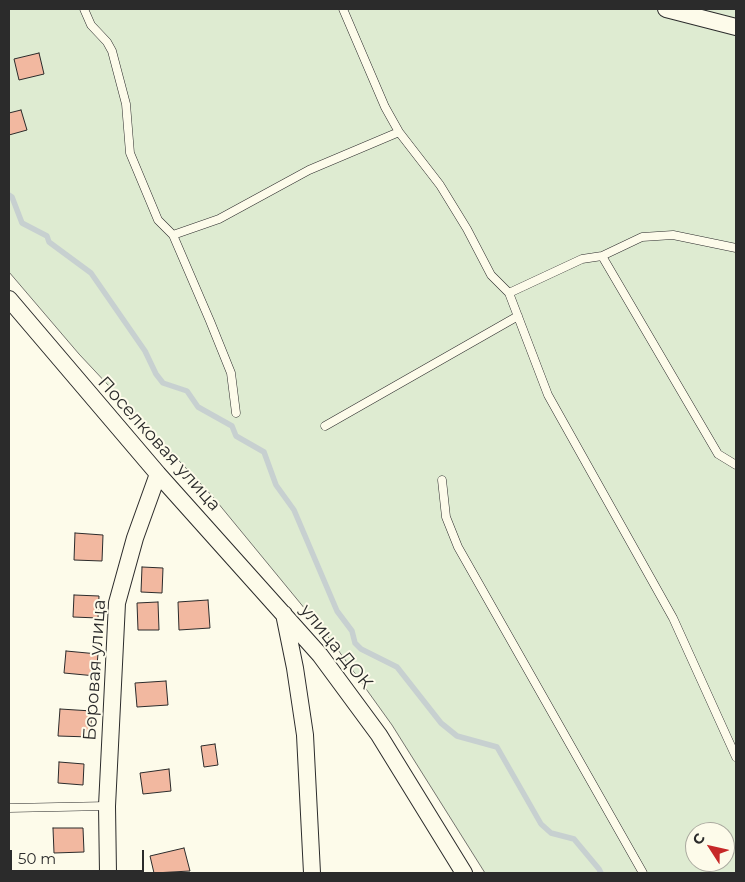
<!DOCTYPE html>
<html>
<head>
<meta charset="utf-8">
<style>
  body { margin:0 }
  #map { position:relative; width:745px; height:882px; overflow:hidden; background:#fdfbea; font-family:Montserrat,sans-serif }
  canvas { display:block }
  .frame { position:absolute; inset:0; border:10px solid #2b2b2b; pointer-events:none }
  .north { position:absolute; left:685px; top:822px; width:50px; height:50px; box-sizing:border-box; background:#fdfbea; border:1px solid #a9a89e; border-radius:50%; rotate:305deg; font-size:14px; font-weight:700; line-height:20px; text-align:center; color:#2b2b2b }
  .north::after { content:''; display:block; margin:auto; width:18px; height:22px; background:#c62828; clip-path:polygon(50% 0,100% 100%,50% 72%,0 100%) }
  .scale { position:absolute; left:10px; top:850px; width:134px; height:22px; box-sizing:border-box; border:2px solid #2b2b2b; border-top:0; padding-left:6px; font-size:15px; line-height:18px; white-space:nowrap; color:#2b2b2b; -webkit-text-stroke:4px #fdfbea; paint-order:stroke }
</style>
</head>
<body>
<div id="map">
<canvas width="745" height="882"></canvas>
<div class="frame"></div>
<div class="north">С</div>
<div class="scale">50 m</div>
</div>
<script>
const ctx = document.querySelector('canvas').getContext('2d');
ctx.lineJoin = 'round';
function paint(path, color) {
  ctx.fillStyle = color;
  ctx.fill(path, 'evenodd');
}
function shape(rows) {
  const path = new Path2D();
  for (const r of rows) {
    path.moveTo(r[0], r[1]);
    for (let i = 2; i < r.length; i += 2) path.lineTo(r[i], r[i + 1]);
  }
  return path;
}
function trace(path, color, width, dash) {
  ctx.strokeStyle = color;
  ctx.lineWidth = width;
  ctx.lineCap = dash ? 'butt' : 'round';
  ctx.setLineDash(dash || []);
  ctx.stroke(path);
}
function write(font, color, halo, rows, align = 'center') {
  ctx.font = font + ' Montserrat,sans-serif';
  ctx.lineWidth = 4;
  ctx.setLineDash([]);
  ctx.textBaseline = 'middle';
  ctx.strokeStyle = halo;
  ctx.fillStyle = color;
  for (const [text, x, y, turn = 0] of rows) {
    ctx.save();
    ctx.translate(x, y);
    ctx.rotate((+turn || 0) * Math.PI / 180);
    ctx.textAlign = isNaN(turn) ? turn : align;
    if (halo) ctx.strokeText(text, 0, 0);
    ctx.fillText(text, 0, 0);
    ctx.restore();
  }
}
const green = shape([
  [9,9,736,9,736,873,485,873,392,725,333,643,213,497,79,354,9,272,9,9],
  [695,832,725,832,725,862,695,862,695,832]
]);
const stream = shape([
  [9,195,12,197,22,223,47,236,49,242,91,273,145,351,156,374,163,383,187,391,198,407,232,426,236,436,264,452,276,485,294,510,337,611,352,631,355,643,361,649,397,667,441,723,457,736,497,747,541,824,551,833,574,839,599,869,601,873]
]);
const building = shape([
  [39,53,44,74,19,80,14,59,39,53],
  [21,110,27,130,9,135,9,113,21,110],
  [75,533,103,535,102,561,74,560,75,533],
  [142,567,163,568,162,593,141,592,142,567],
  [74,595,99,596,98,618,73,617,74,595],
  [208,600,210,628,179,630,178,602,208,600],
  [158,602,159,630,138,630,137,603,158,602],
  [66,651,98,654,96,676,64,673,66,651],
  [166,681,168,705,137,707,135,683,166,681],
  [60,709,92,711,90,737,58,736,60,709],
  [215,744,218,765,204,767,201,746,215,744],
  [59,762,84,764,83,785,58,783,59,762],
  [169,769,171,791,143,794,140,773,169,769],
  [53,828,83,828,84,852,54,853,53,828],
  [184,848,190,871,154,873,150,856,184,848]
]);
const lane = shape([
  [84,9,91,25,107,42,112,51,126,104,130,153,158,220,173,235,210,321,231,373,236,413],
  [343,9,385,107,399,132,440,185,467,229,491,275,509,293,548,395,673,618,736,757],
  [173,235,219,219,309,170,399,132],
  [602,256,718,454,736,465],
  [509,293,582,259,602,256,642,237,673,235,736,248],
  [325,426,518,316],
  [442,480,446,517,458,547,643,873],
  [9,808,107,806]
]);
const street = shape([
  [666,9,736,27],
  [9,299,158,474,320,655,379,735,464,873],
  [284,614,295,668,305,735,312,873],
  [108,873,107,806,117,603,135,538,158,474]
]);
const streetNames = [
  ["Поселковая улица",159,444,48],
  ["улица ДОК",336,647,51],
  ["Боровая улица",95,670,-86]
];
paint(green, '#deebd1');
trace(green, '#74746e', 1);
trace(stream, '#c7d0d0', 5.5);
paint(building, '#f2b8a0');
trace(building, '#2b2b2b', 1);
trace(lane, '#2b2b2b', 9);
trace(street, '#2b2b2b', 18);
trace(lane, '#fdfbea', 8);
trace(street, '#fdfbea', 16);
write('18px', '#2b2b2b', '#fdfbea', streetNames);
</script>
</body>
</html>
